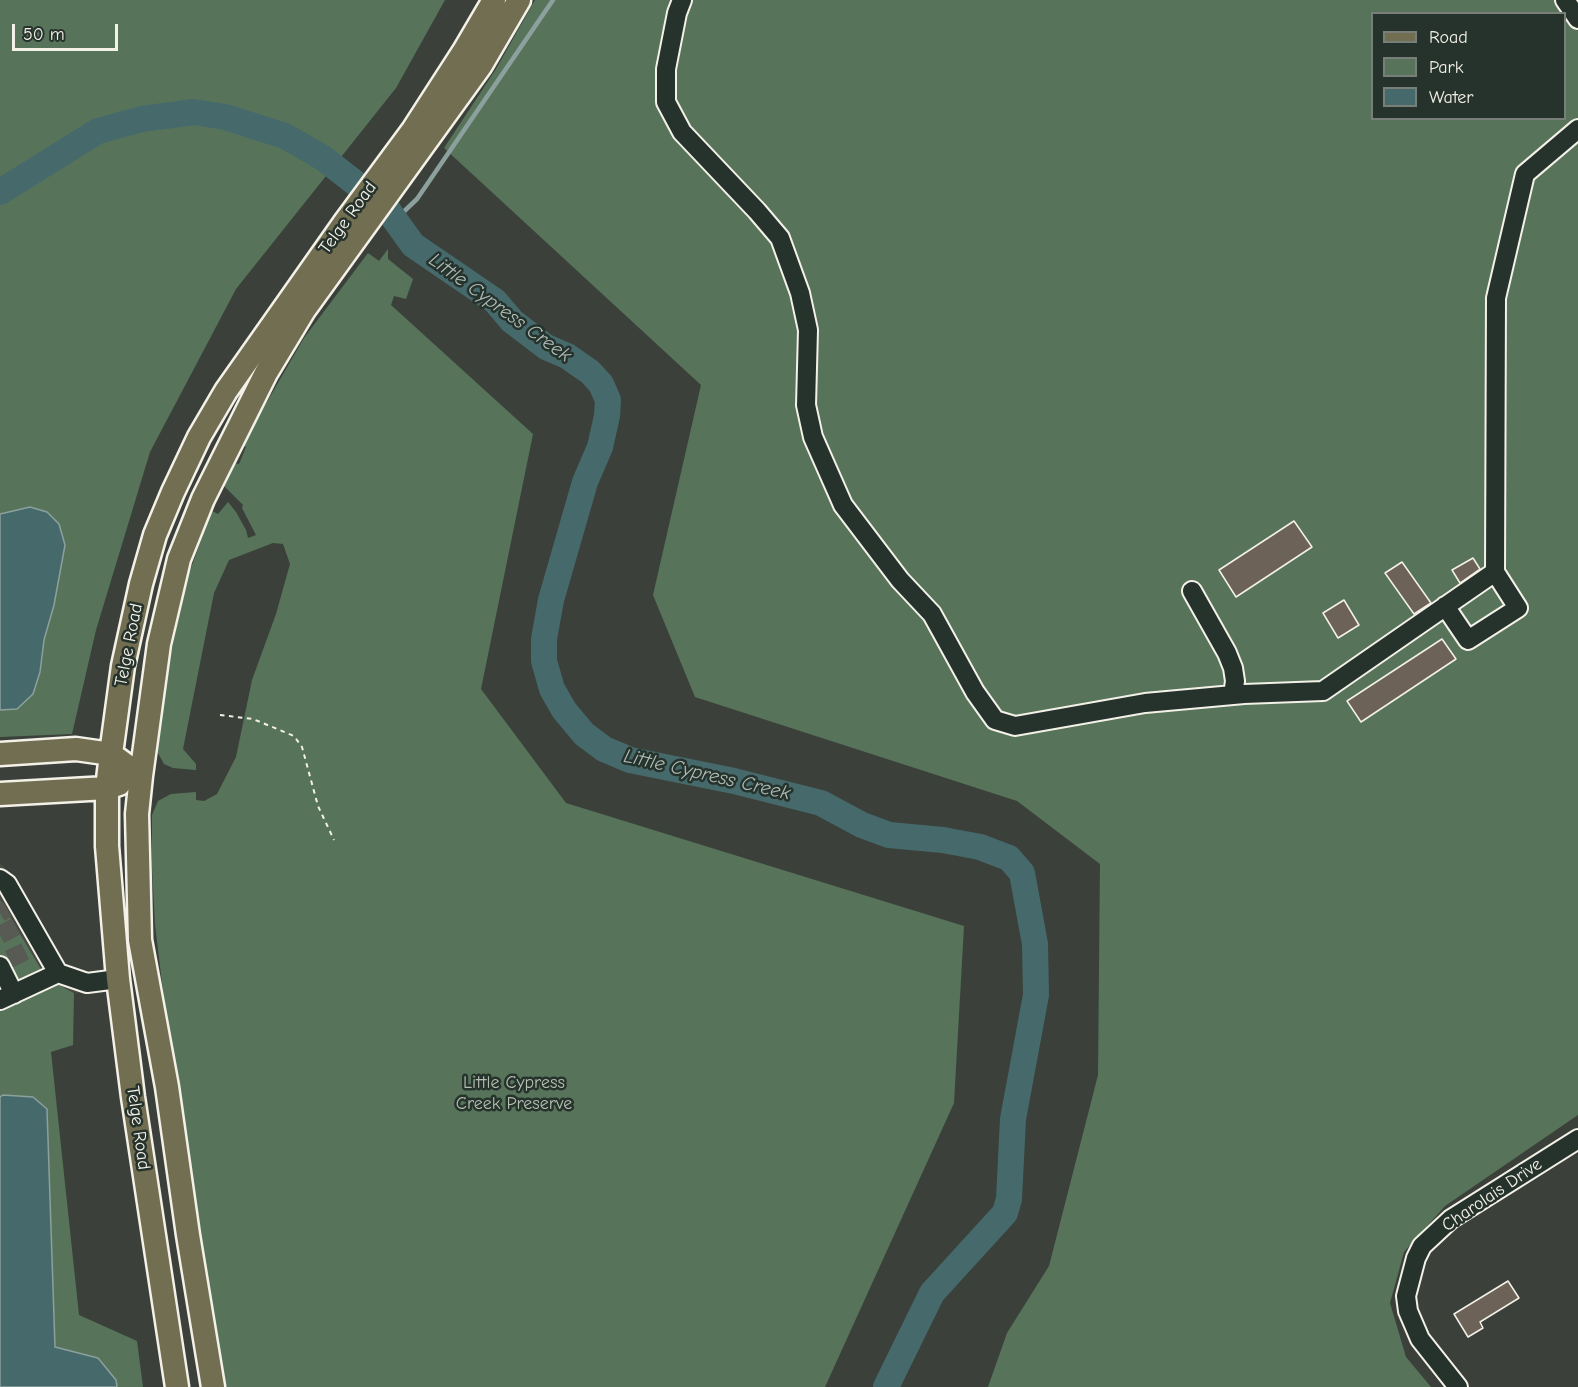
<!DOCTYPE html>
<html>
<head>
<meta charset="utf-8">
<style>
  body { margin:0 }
  #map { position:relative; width:1578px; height:1387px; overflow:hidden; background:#3b413a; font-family:"Comic Neue",sans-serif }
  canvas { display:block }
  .legend { position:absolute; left:1371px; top:12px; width:195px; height:108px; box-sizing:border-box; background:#26332d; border:2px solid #787f78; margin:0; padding:8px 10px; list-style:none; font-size:18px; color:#f4f1e8 }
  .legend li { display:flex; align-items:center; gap:12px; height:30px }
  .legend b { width:30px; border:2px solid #787f78 }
  .scale { position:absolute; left:12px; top:24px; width:106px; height:27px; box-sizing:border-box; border:3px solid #f4f1e8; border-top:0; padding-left:8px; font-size:18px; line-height:21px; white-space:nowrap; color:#f4f1e8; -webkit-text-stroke:4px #26332d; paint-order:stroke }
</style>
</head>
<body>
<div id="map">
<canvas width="1578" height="1387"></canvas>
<ul class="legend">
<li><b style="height:8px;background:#726e52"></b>Road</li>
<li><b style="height:16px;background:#57745b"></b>Park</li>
<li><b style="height:16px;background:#466a6b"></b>Water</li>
</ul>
<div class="scale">50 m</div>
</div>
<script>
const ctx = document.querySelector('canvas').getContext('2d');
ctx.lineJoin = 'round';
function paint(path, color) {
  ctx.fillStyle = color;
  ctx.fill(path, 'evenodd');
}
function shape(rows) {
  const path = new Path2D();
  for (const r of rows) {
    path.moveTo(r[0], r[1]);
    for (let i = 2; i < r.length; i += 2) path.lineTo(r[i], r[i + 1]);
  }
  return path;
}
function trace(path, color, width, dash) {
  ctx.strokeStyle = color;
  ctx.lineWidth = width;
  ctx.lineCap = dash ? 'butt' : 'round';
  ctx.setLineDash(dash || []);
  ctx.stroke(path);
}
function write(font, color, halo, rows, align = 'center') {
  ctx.font = font + ' "Comic Neue",sans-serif';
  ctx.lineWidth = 5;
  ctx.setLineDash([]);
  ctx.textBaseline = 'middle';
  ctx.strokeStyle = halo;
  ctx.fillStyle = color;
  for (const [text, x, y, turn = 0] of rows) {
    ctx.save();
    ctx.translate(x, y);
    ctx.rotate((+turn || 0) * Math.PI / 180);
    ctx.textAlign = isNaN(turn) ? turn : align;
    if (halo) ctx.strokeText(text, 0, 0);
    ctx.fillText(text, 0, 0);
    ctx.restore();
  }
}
const built = shape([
  [0,863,15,879,57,955,67,966,78,968,78,994,46,979,0,900]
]);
const green = shape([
  [0,0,445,0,396,88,236,289,150,452,96,630,72,734,0,737],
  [535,0,1556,0,1578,31,1578,1115,1445,1206,1404,1252,1390,1303,1406,1357,1431,1387,988,1387,1007,1333,1049,1266,1098,1075,1100,864,1017,801,695,697,653,595,701,385,444,148,496,69],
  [1372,14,1564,14,1564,118,1372,118],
  [388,249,388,259,413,279,406,299,394,296,391,305,533,434,481,689,566,803,964,926,954,1103,825,1387,226,1387,220,1352,217,1353,162,983,155,924,152,868,152,815,158,801,171,794,196,792,196,800,204,801,217,794,236,757,252,680,276,614,290,564,283,544,273,543,229,560,214,593,183,749,196,764,196,770,173,768,164,764,158,753,157,742,170,657,188,576,212,511,218,514,228,502,236,512,246,530,248,538,256,535,242,508,243,505,223,485,232,463,239,464,246,447,242,445,304,338,368,253,379,261],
  [0,900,46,978,74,993,73,1045,51,1052,79,1315,137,1341,143,1387,0,1387]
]);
const water = shape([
  [30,507,47,512,59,524,65,545,54,605,44,640,40,672,33,694,17,709,0,710,0,514,30,507],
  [3,1095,33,1097,47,1109,55,1347,98,1358,116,1380,117,1387,0,1387,0,1097,3,1095]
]);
const stream = shape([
  [395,220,417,199,553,0]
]);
const river = shape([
  [0,192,98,131,142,119,194,112,225,117,285,136,323,158,385,206,413,245,495,301,512,321,546,347,567,356,590,372,601,384,608,400,607,416,600,447,585,482,551,600,544,639,544,661,552,689,564,710,584,734,604,749,630,760,734,781,821,803,862,825,889,835,943,840,980,847,1009,858,1022,873,1035,944,1036,995,1013,1119,1009,1199,1005,1213,932,1293,886,1387]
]);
const building = shape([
  [1294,521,1312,547,1236,597,1219,570,1294,521],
  [1473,558,1480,569,1460,583,1452,570,1473,558],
  [1402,562,1431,603,1414,614,1385,573,1402,562],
  [1344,600,1359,625,1338,638,1323,613,1344,600],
  [1442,639,1456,659,1361,722,1347,701,1442,639],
  [1508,1281,1519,1298,1480,1322,1483,1328,1468,1337,1454,1314,1508,1281]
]);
const minorTunnel = shape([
  [0,913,7,909],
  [0,935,17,926],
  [9,959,30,949]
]);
const path = shape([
  [220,715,253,719,294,736,302,747,318,806,334,840]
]);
const minor = shape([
  [682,0,677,13,666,69,666,102,682,132,757,211,780,238,800,293,808,330,806,405,813,437,843,505,900,580,932,614,975,692,995,720,1015,726,1145,703,1244,694,1323,691,1495,572],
  [1565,0,1578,19],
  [1192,591,1227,653,1233,668,1235,681,1233,695],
  [1445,606,1468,640,1518,608,1495,572,1496,298,1525,174,1578,129],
  [0,879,7,884,58,973,87,983,118,979],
  [0,966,14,994],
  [0,1000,58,973],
  [1458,1387,1420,1339,1408,1311,1406,1296,1416,1258,1422,1246,1451,1219,1578,1139]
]);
const major = shape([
  [0,754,76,749,111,754,141,776],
  [0,794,107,788,119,784],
  [177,1387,133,1097,118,979,107,846,107,788,111,754,123,666,141,584,155,535,173,492,199,437,226,391,345,222,413,130,464,51,494,0],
  [213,1387,188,1235,167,1087,140,940,137,814,141,776,159,644,179,559,203,499,266,373,304,310,481,65,519,0]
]);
const streetNames = [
  ["Telge Road",348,218,-54],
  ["Telge Road",129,645,-79],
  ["Telge Road",138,1128,82],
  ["Charolais Drive",1492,1195,-34]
];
const parkNames = [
  ["Little Cypress",514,1083],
  ["Creek Preserve",514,1104]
];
const waterNames = [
  ["Little Cypress Creek",500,308,36],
  ["Little Cypress Creek",707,775,13]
];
paint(built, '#4a4b43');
paint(green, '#57745b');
paint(water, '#466a6b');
trace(water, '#8ca09d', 1.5);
trace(stream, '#8ca09d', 4.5);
trace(river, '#466a6b', 26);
paint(building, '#6c6257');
trace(building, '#f4f1e8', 1.5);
trace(minorTunnel, '#575b54', 18, [18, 9]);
trace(minor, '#f4f1e8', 22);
trace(major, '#f4f1e8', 27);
trace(path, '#f4f1e8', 2, [4.5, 4.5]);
trace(minor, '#26332d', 18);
trace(major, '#726e52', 22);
write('18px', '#f4f1e8', '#26332d', streetNames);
write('18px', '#b5bfb0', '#26332d', parkNames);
write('italic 20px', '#aebbb6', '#26332d', waterNames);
</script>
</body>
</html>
